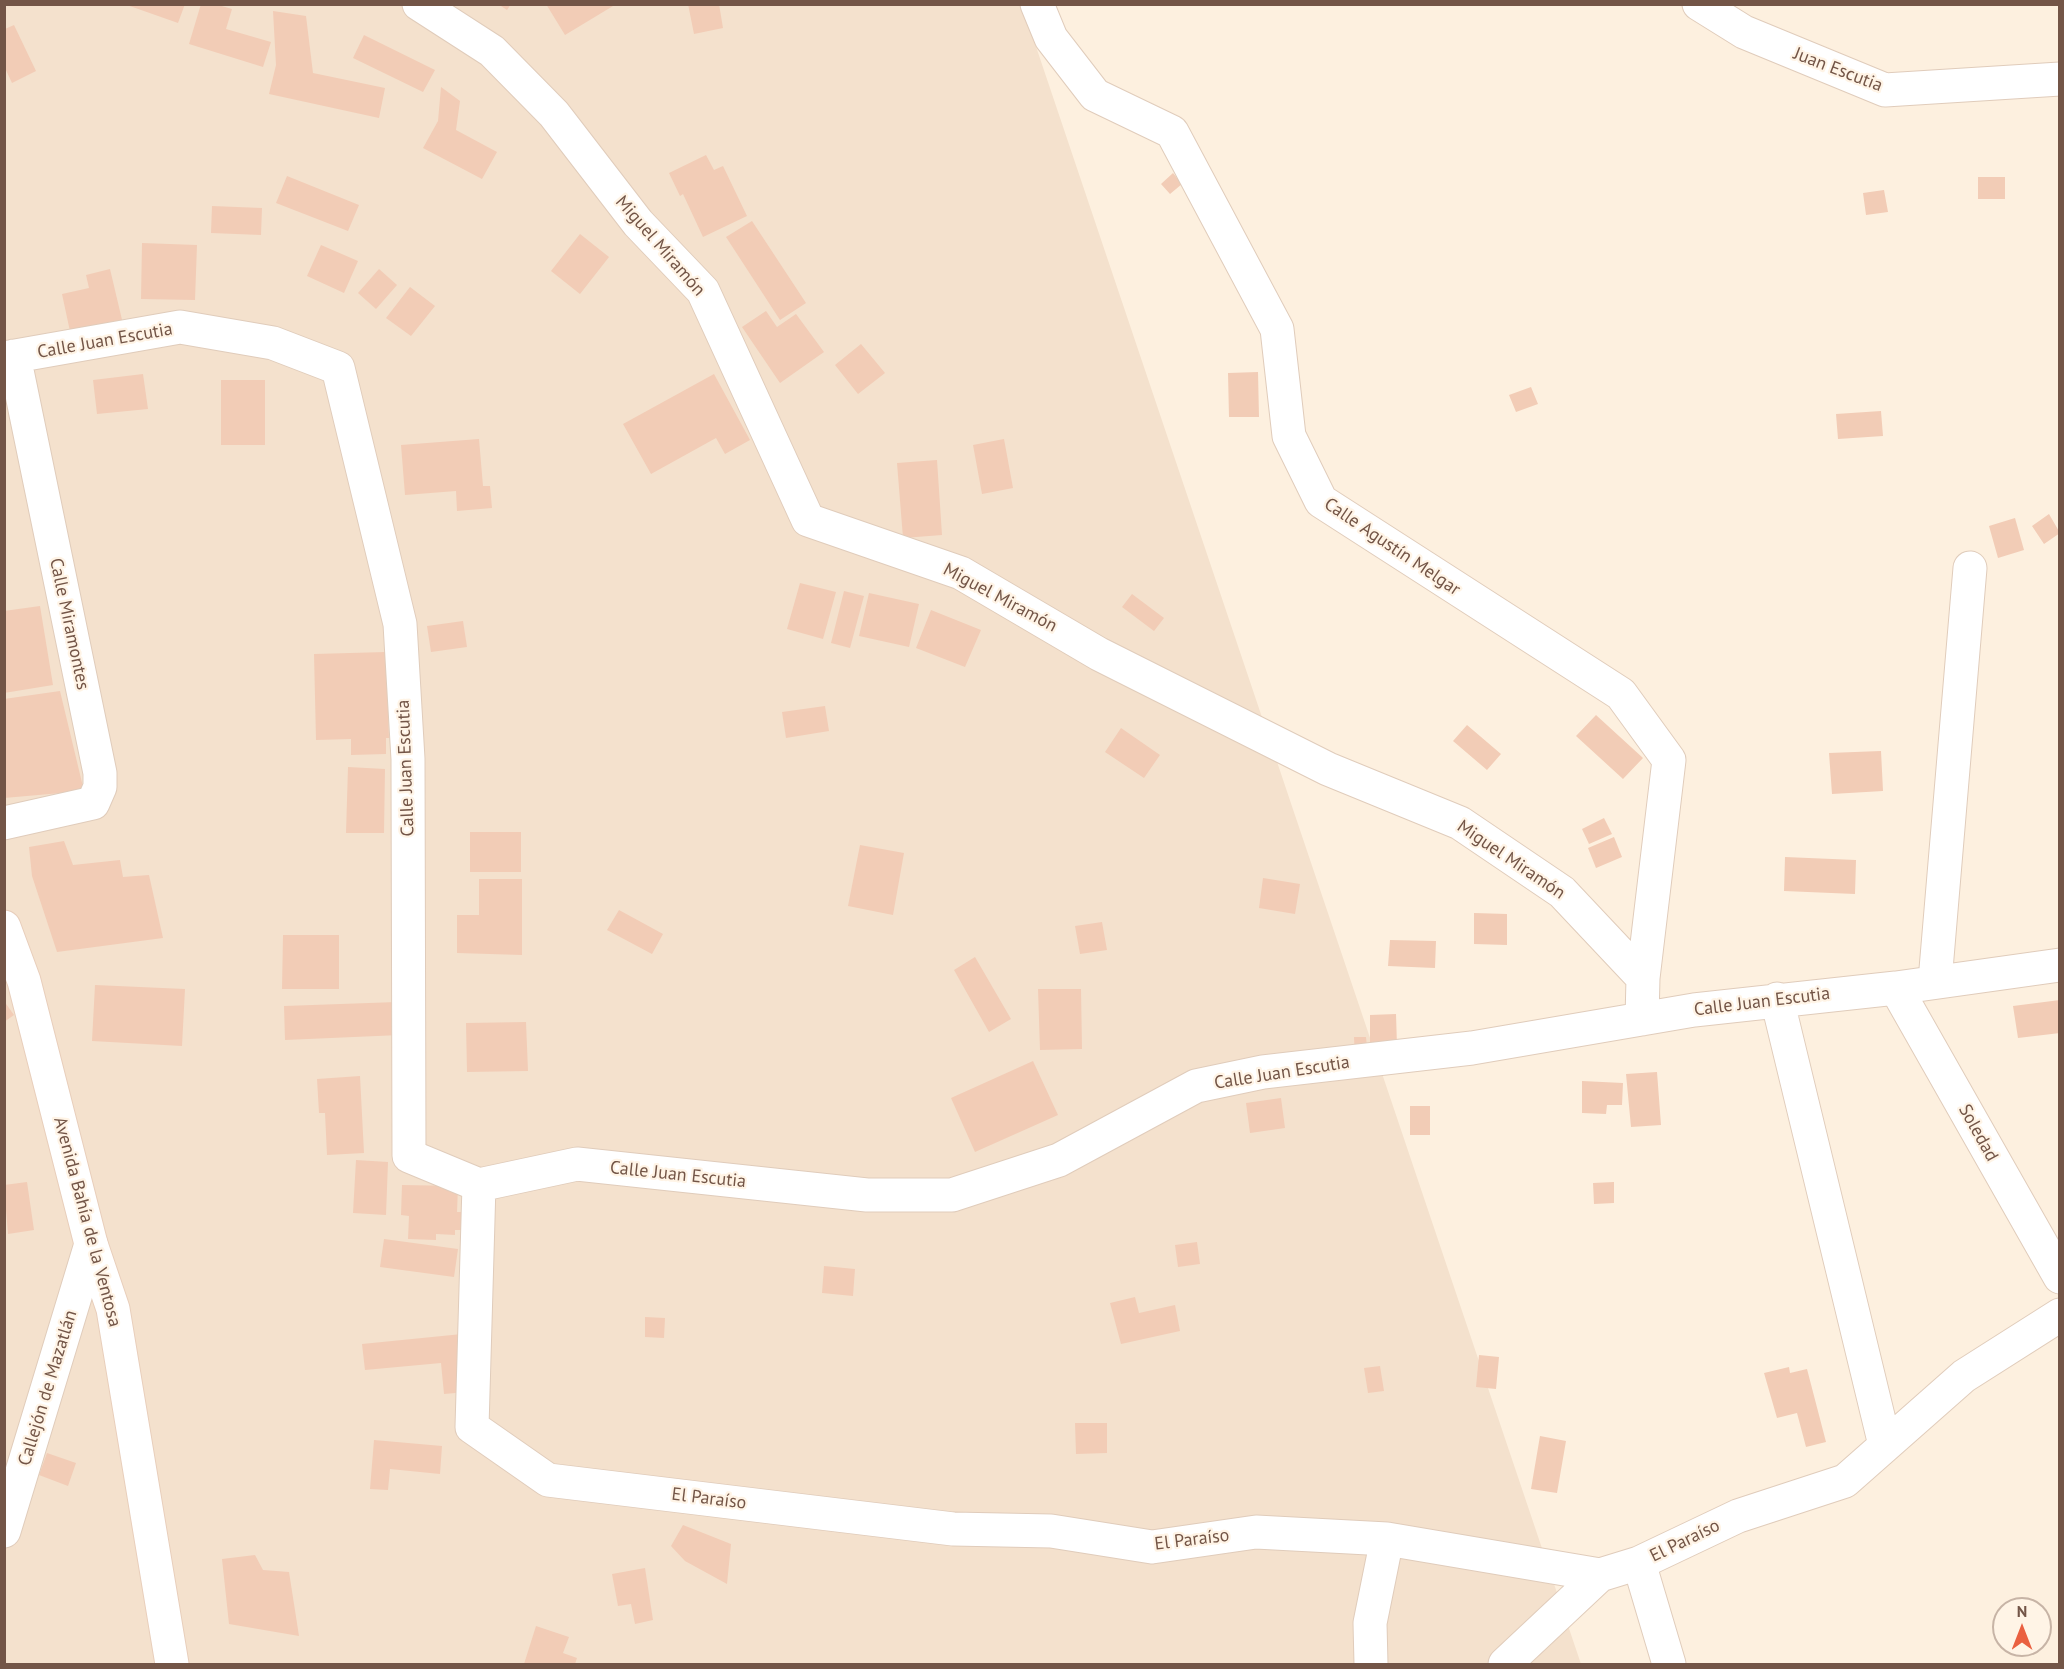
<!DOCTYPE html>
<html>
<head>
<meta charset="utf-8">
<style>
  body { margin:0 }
  #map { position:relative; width:2064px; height:1669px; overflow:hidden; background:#fdf0df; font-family:"PT Sans",sans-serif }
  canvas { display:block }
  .frame { position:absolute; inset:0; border:6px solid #735547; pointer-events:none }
  .north { position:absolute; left:1992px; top:1597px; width:60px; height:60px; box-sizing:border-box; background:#fff4e6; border:2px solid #c7b4a6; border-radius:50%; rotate:0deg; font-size:16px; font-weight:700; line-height:24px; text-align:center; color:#735547 }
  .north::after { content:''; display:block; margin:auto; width:21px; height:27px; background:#ea6040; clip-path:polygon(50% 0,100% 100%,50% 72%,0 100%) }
</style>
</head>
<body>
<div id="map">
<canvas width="2064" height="1669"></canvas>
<div class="frame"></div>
<div class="north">N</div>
</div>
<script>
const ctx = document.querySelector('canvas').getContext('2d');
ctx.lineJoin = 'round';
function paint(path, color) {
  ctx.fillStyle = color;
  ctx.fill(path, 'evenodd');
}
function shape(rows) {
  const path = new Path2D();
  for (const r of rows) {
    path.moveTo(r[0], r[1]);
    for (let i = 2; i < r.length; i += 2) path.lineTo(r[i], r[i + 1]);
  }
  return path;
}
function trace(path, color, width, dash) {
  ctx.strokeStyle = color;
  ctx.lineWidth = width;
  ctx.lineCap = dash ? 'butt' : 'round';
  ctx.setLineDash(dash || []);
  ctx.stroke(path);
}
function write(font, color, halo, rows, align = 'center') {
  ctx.font = font + ' "PT Sans",sans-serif';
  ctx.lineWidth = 4.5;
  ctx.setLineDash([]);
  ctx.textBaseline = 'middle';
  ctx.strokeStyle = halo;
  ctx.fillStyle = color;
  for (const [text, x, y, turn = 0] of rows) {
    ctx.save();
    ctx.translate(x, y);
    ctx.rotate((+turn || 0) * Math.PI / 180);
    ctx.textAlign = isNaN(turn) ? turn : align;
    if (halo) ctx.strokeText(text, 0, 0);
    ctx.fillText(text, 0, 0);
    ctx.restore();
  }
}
const residential = shape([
  [5,5,1022,5,1581,1664,5,1664]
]);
const building = shape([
  [124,4,185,4,178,23],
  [201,4,215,4,232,9,226,29,271,42,263,67,189,44],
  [498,4,511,4,507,10],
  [546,4,612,4,613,6,565,35],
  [688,4,719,4,723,28,694,34],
  [273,11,306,16,313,73,385,88,379,118,269,94,276,65],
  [14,25,36,71,12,83,5,68,5,29],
  [364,35,435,70,423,92,353,58],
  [441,87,460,101,456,130,497,152,482,179,423,148,438,121],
  [706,155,714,170,723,166,747,216,703,237,683,194,680,196,669,173],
  [1173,173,1182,184,1170,194,1161,184],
  [287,176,359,205,348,231,276,203],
  [1978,177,2005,177,2005,199,1978,199],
  [1884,190,1888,212,1866,215,1863,193],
  [212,206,262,208,261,235,211,233],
  [752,221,806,303,780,320,726,237],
  [580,234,609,257,580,294,551,271],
  [142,243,197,245,195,300,141,299],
  [321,245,358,261,344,293,307,276],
  [110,269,123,324,71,336,62,294,89,288,86,275],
  [379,269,397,285,376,309,358,293],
  [410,287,435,306,411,336,386,318],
  [766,311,777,327,796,314,824,352,780,383,742,327],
  [861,344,885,373,858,394,835,365],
  [1258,372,1259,417,1229,417,1228,373],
  [143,374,148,409,97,414,93,380],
  [714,374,750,440,725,454,716,438,651,474,623,424],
  [221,380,265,380,265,445,221,445],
  [1531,387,1538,404,1516,412,1509,395],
  [1881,411,1883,436,1838,439,1836,414],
  [479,439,483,486,490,486,492,508,457,511,456,491,405,495,401,445],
  [1004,439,1013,488,982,494,973,445],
  [937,460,942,535,903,538,897,463],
  [2049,514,2060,533,2044,544,2032,526],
  [2015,518,2024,550,1998,558,1989,526],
  [800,583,836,592,823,639,787,629],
  [844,591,864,596,850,648,831,643],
  [869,593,919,604,909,647,859,636],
  [1132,594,1164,618,1154,631,1122,607],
  [40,606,53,685,4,693,4,611],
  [931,610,981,630,965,667,916,648],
  [463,621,467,647,431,652,427,626],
  [386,652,389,738,386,738,386,754,351,755,351,739,316,740,314,654],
  [60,691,84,791,4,798,4,699],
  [825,706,829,731,786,738,782,712],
  [1596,715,1643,758,1623,779,1576,736],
  [1467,725,1501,754,1487,770,1453,741],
  [1121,728,1160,755,1144,778,1105,752],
  [1881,751,1883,791,1832,794,1829,753],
  [348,767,385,769,384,833,346,833],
  [1604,818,1612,834,1589,844,1582,829],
  [470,832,521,832,521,872,470,872],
  [1614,837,1622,857,1596,868,1588,848],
  [64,841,73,865,120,860,123,877,149,875,163,938,57,952,32,876,29,847],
  [860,845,904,853,893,915,848,906],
  [1785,857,1856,860,1855,894,1784,891],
  [1263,878,1300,884,1295,914,1259,908],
  [479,879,522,879,522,955,457,953,457,915,479,915],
  [619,910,663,934,652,954,607,930],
  [1474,913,1507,914,1507,945,1474,944],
  [1102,922,1107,950,1080,954,1075,926],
  [283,935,339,935,339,989,282,989],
  [1390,940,1436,941,1435,968,1388,966],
  [975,957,1011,1019,989,1032,954,970],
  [95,985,185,989,182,1046,92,1041],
  [1038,989,1081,989,1082,1049,1040,1050],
  [2060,1000,2060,1033,2018,1038,2013,1006],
  [4,1001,14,1015,4,1022],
  [397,1002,400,1035,285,1040,284,1006],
  [1396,1014,1397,1046,1370,1046,1370,1015],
  [526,1022,528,1071,467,1072,466,1023],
  [1354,1037,1366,1037,1368,1058,1355,1059],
  [1033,1061,1058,1115,975,1152,951,1098],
  [1657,1072,1661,1125,1631,1127,1626,1074],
  [360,1076,364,1153,327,1155,325,1113,319,1113,317,1079],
  [1582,1081,1623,1083,1622,1105,1607,1105,1606,1114,1582,1113],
  [1281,1098,1285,1128,1250,1133,1246,1103],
  [1410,1106,1430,1106,1430,1135,1410,1135],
  [356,1160,388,1162,386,1215,353,1213],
  [27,1182,34,1230,8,1234,4,1185],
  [1614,1182,1614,1203,1594,1204,1593,1183],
  [402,1185,458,1186,457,1212,464,1212,464,1230,455,1230,455,1235,436,1234,436,1240,408,1239,409,1216,401,1215],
  [384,1239,458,1249,454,1277,380,1267],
  [1197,1242,1200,1264,1178,1267,1175,1245],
  [824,1266,855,1269,853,1296,822,1293],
  [1135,1297,1139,1313,1175,1305,1180,1331,1121,1344,1110,1303],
  [645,1317,665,1318,664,1338,645,1337],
  [462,1334,467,1392,444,1394,441,1363,365,1370,362,1344],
  [1479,1355,1499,1357,1496,1389,1476,1387],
  [1380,1366,1384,1391,1368,1393,1364,1368],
  [1789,1367,1790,1373,1807,1369,1826,1442,1806,1447,1797,1413,1777,1418,1764,1373],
  [1075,1423,1107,1423,1107,1453,1076,1454],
  [1540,1436,1566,1441,1557,1493,1531,1489],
  [374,1440,442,1446,440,1474,390,1469,388,1490,370,1489],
  [47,1453,76,1463,68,1486,39,1475],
  [683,1525,731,1544,727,1584,685,1561,671,1546],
  [255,1555,263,1570,289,1572,299,1636,229,1624,222,1559],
  [645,1568,653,1620,635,1624,631,1604,618,1606,612,1574],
  [536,1626,569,1637,563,1653,577,1658,575,1664,524,1664]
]);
const street = shape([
  [419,4,492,51,554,114,638,223,703,291,808,520,961,573,1099,654,1328,769,1460,823,1562,892,1643,978,1642,1019],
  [1037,4,1051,38,1095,95,1172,132,1277,329,1289,436,1321,501,1621,694,1669,760,1643,978],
  [1699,4,1744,32,1885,90,2060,79],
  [4,358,180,327,273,343,338,368,400,624,408,759,409,1156,479,1185,577,1164,867,1195,952,1195,1059,1160,1196,1086,1263,1072,1472,1048,1694,1010,1896,988,2060,965],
  [4,823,93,803,100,787,100,773,14,356],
  [1935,981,1970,568],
  [1896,988,2060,1277],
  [1777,999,1885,1445],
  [479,1185,472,1427,548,1480,953,1529,1051,1531,1152,1547,1256,1532,1387,1539,1600,1575,1639,1563,1738,1516,1845,1481,1964,1376,2060,1315],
  [4,1531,91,1244],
  [1639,1563,1669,1664],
  [1371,1664,1370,1623,1387,1539],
  [1505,1664,1600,1575]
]);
const secondary = shape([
  [4,927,24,981,91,1244,113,1309,172,1664]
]);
const streetNames = [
  ["Juan Escutia",1838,70,21],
  ["Miguel Miramón",660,246,49],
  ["Calle Juan Escutia",105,341,-10],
  ["Calle Agustín Melgar",1392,547,34],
  ["Miguel Miramón",1000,598,28],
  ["Calle Miramontes",69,624,78],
  ["Calle Juan Escutia",406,768,-92],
  ["Miguel Miramón",1511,860,34],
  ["Calle Juan Escutia",1762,1002,-7],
  ["Calle Juan Escutia",1282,1073,-9],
  ["Soledad",1978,1133,61],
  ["Calle Juan Escutia",678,1175,6],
  ["Avenida Bahía de la Ventosa",87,1222,75],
  ["Callejón de Mazatlán",48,1388,-73],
  ["El Paraíso",709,1499,7],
  ["El Paraíso",1192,1540,-7],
  ["El Paraíso",1685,1541,-26]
];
paint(residential, '#f4e1cd');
paint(building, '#f2ccb6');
trace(street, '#e0ccbb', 35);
trace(secondary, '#e8cebb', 35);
trace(street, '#fff', 33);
trace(secondary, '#fff', 33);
write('18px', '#735547', '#fff4e6', streetNames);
</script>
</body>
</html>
